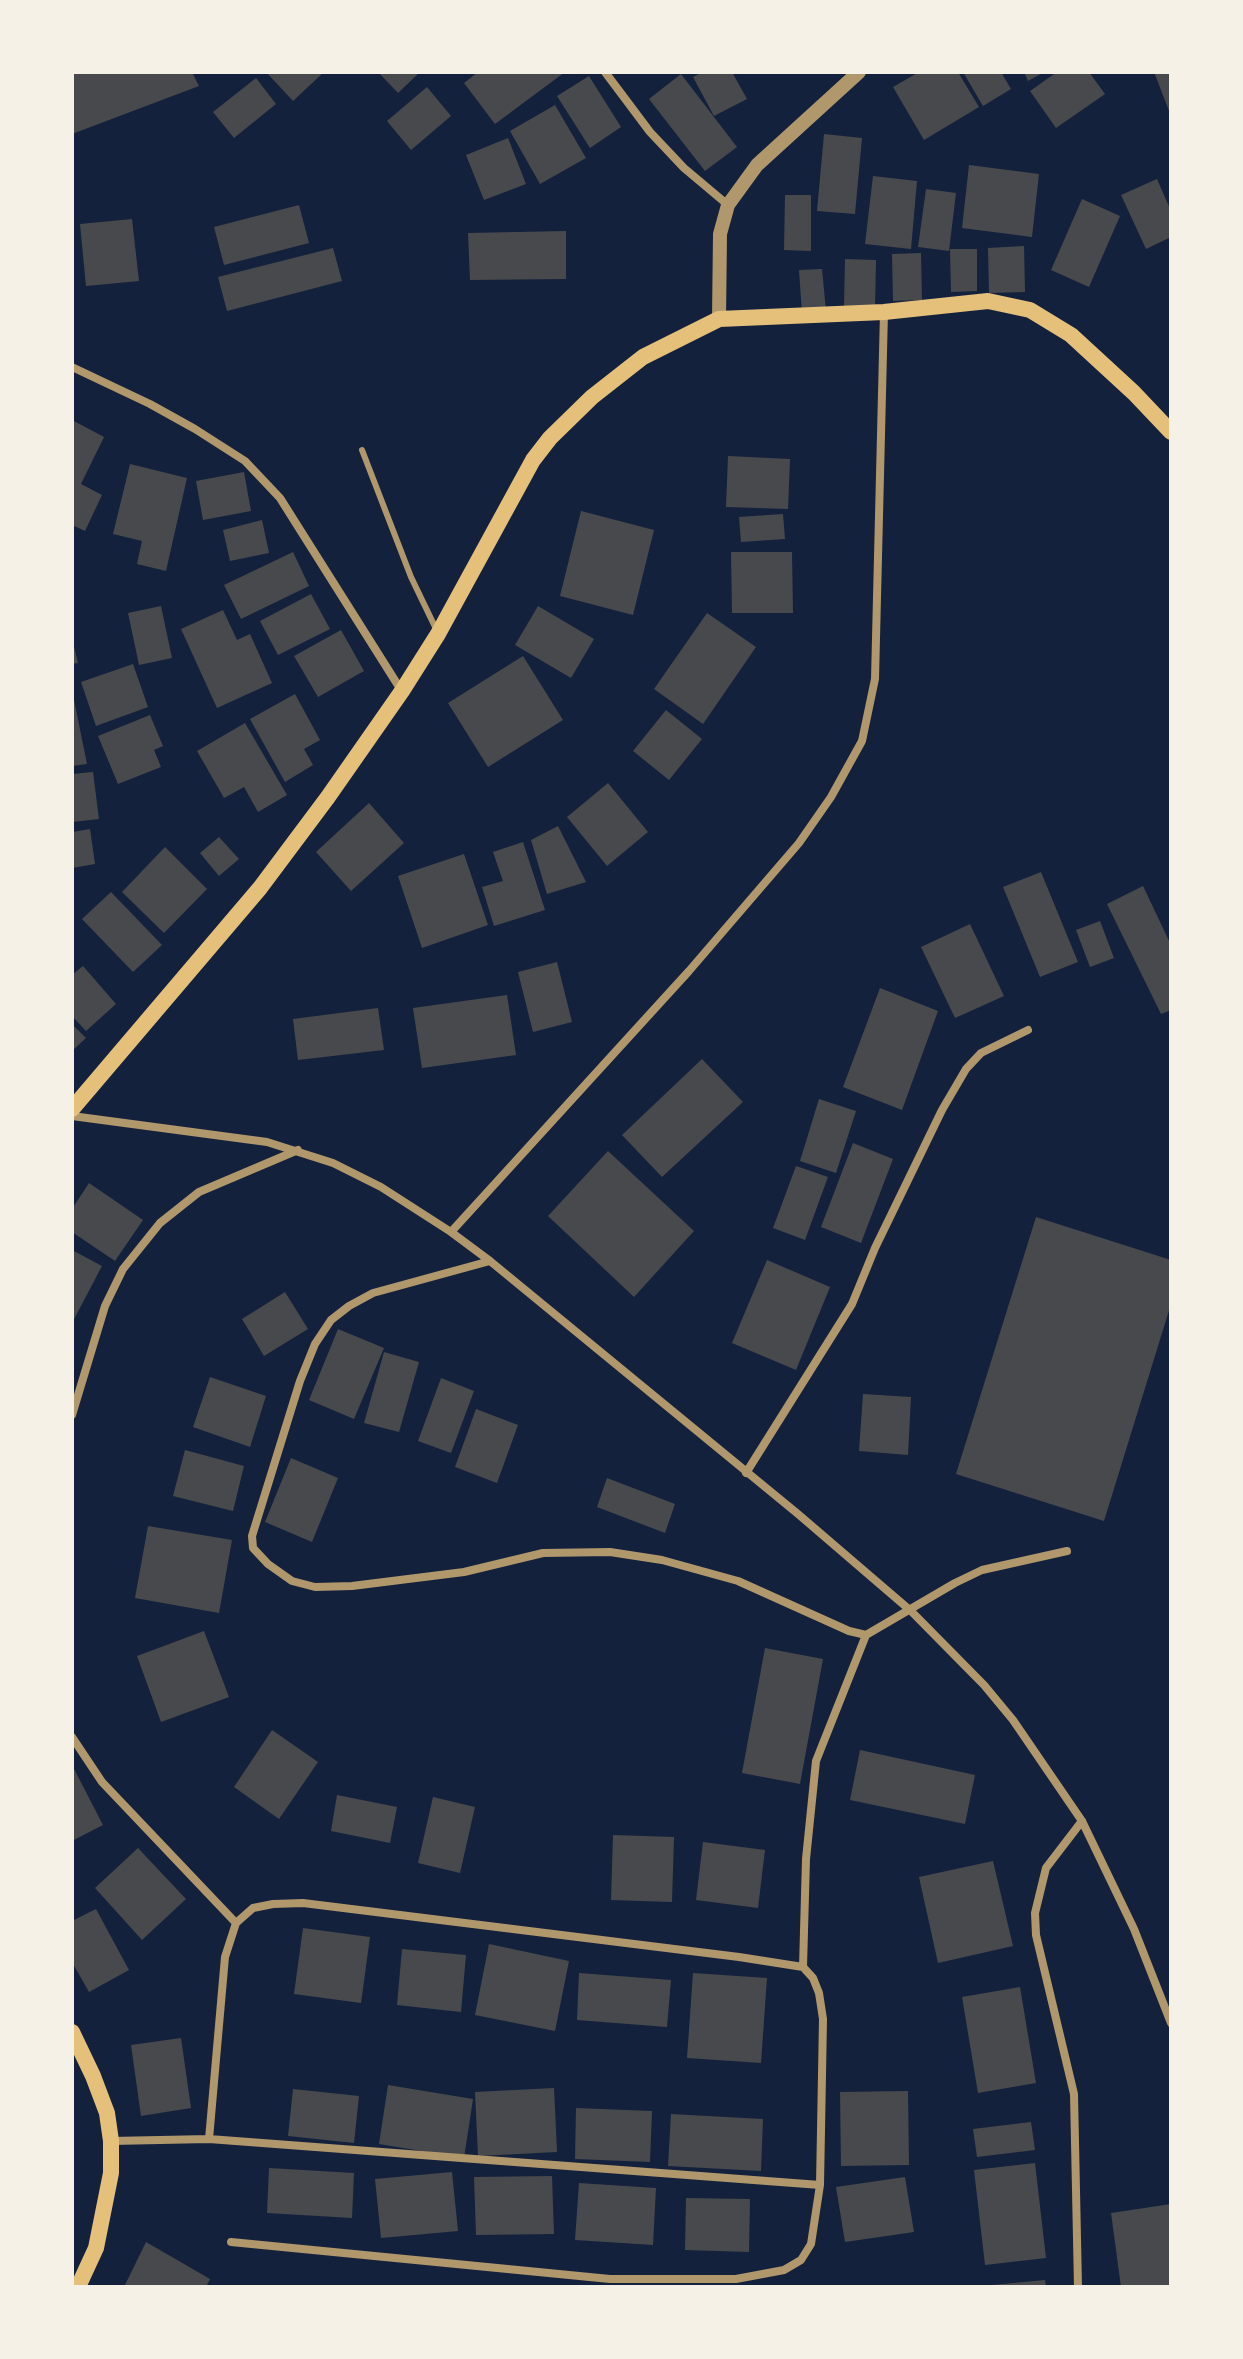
<!DOCTYPE html>
<html>
<head>
<meta charset="utf-8">
<style>
  body { margin:0 }
  #map { position:relative; width:1243px; height:2359px; overflow:hidden; background:#14213d; font-family:"Archivo Narrow",sans-serif }
  canvas { display:block }
  .frame { position:absolute; inset:0; border:74px solid #f6f1e7; pointer-events:none }
</style>
</head>
<body>
<div id="map">
<canvas width="1243" height="2359"></canvas>
<div class="frame"></div>
</div>
<script>
const ctx = document.querySelector('canvas').getContext('2d');
ctx.lineJoin = 'round';
function paint(path, color) {
  ctx.fillStyle = color;
  ctx.fill(path, 'evenodd');
}
function shape(rows) {
  const path = new Path2D();
  for (const r of rows) {
    path.moveTo(r[0], r[1]);
    for (let i = 2; i < r.length; i += 2) path.lineTo(r[i], r[i + 1]);
  }
  return path;
}
function trace(path, color, width, dash) {
  ctx.strokeStyle = color;
  ctx.lineWidth = width;
  ctx.lineCap = dash ? 'butt' : 'round';
  ctx.setLineDash(dash || []);
  ctx.stroke(path);
}
const building = shape([
  [75,72,192,72,199,86,72,134,72,73],
  [266,72,324,72,293,101],
  [378,72,420,72,398,93],
  [478,72,565,72,495,124,464,83],
  [703,72,732,72,747,99,714,116,693,77],
  [919,72,958,72,979,107,924,140,893,87],
  [963,72,1001,72,1011,89,983,106],
  [1024,72,1044,72,1028,81],
  [1057,72,1089,72,1105,94,1056,128,1030,91],
  [1154,72,1171,72,1171,116],
  [681,74,737,147,705,171,649,99],
  [589,76,621,127,590,148,557,96],
  [256,78,276,104,234,138,213,112],
  [427,87,451,116,411,150,387,121],
  [555,105,586,158,540,184,510,131],
  [824,134,862,138,855,214,817,211],
  [508,138,526,184,484,200,466,155],
  [969,165,1039,174,1032,237,962,228],
  [873,176,917,181,911,249,865,244],
  [1157,179,1171,211,1171,237,1146,249,1121,195],
  [926,189,956,193,949,251,918,247],
  [785,195,811,195,811,251,784,250],
  [1082,199,1120,216,1089,287,1051,270],
  [299,205,309,243,224,265,214,227],
  [132,219,139,281,86,286,80,224],
  [566,231,566,279,470,280,468,233],
  [1024,246,1025,292,989,293,988,248],
  [333,248,342,281,227,311,218,277],
  [950,249,977,249,977,291,951,292],
  [921,253,922,300,893,301,892,254],
  [845,259,876,260,875,307,844,306],
  [822,269,826,311,802,313,799,270],
  [72,420,104,437,81,484,102,495,85,531,72,525],
  [728,456,790,459,788,509,726,507],
  [130,464,187,478,166,571,137,564,142,541,113,534],
  [244,472,251,511,203,520,196,481],
  [581,511,654,530,633,615,560,596],
  [783,514,785,539,741,542,739,517],
  [262,520,269,553,230,561,223,530],
  [293,552,309,586,241,619,224,585],
  [731,552,792,552,793,613,732,613],
  [311,594,330,629,278,655,260,621],
  [161,606,172,658,139,665,128,613],
  [538,606,594,639,571,678,515,645],
  [223,610,237,640,250,634,272,683,217,708,181,629],
  [707,613,756,647,703,724,654,689],
  [341,630,364,671,318,697,294,656],
  [72,638,78,663,72,664],
  [523,656,563,720,488,767,448,703],
  [133,664,148,707,96,726,81,682],
  [72,690,87,764,72,766],
  [295,694,320,740,304,749,313,765,285,782,250,719],
  [666,710,702,739,669,780,633,751],
  [150,715,163,746,154,750,161,767,118,784,98,736],
  [245,723,287,795,258,812,244,787,224,798,197,751],
  [93,772,99,819,72,822,72,774],
  [608,783,648,832,607,866,567,817],
  [369,803,404,843,351,891,316,852],
  [558,826,586,882,547,894,531,840],
  [90,829,95,864,72,868,72,832],
  [219,837,239,859,219,876,200,853],
  [523,842,545,910,494,926,482,887,503,881,493,852],
  [165,847,207,889,164,933,122,892],
  [464,854,488,925,422,948,398,876],
  [1041,872,1078,962,1040,977,1003,887],
  [1143,886,1171,945,1171,1010,1161,1014,1107,904],
  [111,892,162,945,133,972,82,919],
  [1100,921,1114,958,1090,967,1076,930],
  [970,924,1004,996,955,1018,921,947],
  [557,962,572,1022,533,1032,518,972],
  [83,966,116,1004,86,1031,72,1016,72,975],
  [880,988,938,1011,902,1110,843,1087],
  [507,995,516,1055,422,1068,413,1008],
  [378,1008,384,1050,298,1060,293,1019],
  [72,1024,86,1038,72,1051],
  [702,1059,743,1102,662,1177,622,1135],
  [819,1099,856,1111,836,1173,800,1161],
  [853,1143,893,1159,861,1243,821,1227],
  [608,1151,694,1231,634,1297,548,1216],
  [796,1166,828,1177,805,1240,773,1228],
  [89,1183,143,1220,115,1261,72,1232,72,1209],
  [1036,1217,1171,1260,1171,1304,1104,1521,956,1474],
  [72,1250,102,1266,72,1323],
  [767,1260,830,1287,796,1370,732,1343],
  [285,1292,308,1329,264,1356,242,1319],
  [338,1329,384,1348,354,1419,309,1400],
  [384,1352,419,1362,399,1432,364,1423],
  [210,1377,266,1396,250,1447,193,1427],
  [441,1378,474,1391,451,1453,418,1441],
  [863,1394,911,1397,908,1455,859,1451],
  [476,1409,518,1425,497,1483,455,1467],
  [185,1450,244,1466,233,1511,173,1496],
  [291,1458,338,1478,312,1542,265,1522],
  [607,1478,675,1504,665,1533,597,1507],
  [148,1526,232,1540,219,1613,135,1598],
  [204,1631,229,1697,161,1722,137,1656],
  [765,1648,823,1659,800,1784,742,1773],
  [272,1730,318,1762,279,1819,234,1787],
  [860,1750,975,1775,965,1824,850,1800],
  [72,1765,103,1825,72,1841],
  [337,1795,397,1807,390,1843,331,1831],
  [433,1797,475,1807,460,1873,418,1863],
  [613,1835,674,1837,672,1902,611,1900],
  [703,1842,765,1850,758,1908,696,1900],
  [138,1848,186,1899,142,1940,95,1888],
  [993,1861,1013,1946,938,1963,919,1877],
  [96,1909,129,1970,89,1992,72,1962,72,1921],
  [303,1928,370,1937,361,2003,294,1994],
  [489,1944,569,1961,555,2031,475,2015],
  [402,1949,466,1955,461,2012,397,2005],
  [579,1973,671,1980,667,2027,577,2020],
  [693,1973,767,1978,761,2063,687,2058],
  [1020,1987,1036,2083,978,2093,962,1997],
  [181,2038,191,2108,141,2116,131,2045],
  [388,2085,473,2099,464,2158,379,2144],
  [554,2088,557,2152,478,2156,475,2092],
  [293,2089,359,2096,354,2143,288,2136],
  [908,2091,909,2165,841,2166,840,2092],
  [576,2108,652,2111,650,2162,575,2159],
  [671,2114,763,2119,761,2171,668,2166],
  [1031,2122,1035,2150,977,2157,973,2129],
  [1035,2163,1046,2258,985,2265,974,2170],
  [269,2168,354,2173,352,2218,267,2213],
  [452,2172,458,2231,381,2238,375,2179],
  [552,2176,554,2234,476,2235,474,2177],
  [905,2177,914,2232,845,2242,836,2187],
  [579,2183,656,2188,653,2245,575,2240],
  [686,2198,750,2199,749,2252,685,2250],
  [1171,2204,1171,2287,1121,2287,1111,2213],
  [146,2242,210,2279,206,2287,124,2287],
  [1045,2280,1046,2287,992,2287,992,2285]
]);
const service = shape([
  [362,450,411,577,437,631]
]);
const minor = shape([
  [605,72,650,132,684,168,728,205],
  [72,367,150,404,195,429,245,461,280,498,401,690],
  [72,1116,267,1142,333,1163,381,1187,451,1232,490,1261,798,1514,911,1611,984,1685,1013,1720,1082,1821,1134,1929,1171,2023],
  [451,1232,689,971,799,843,831,797,862,741,875,679,884,312],
  [490,1261,373,1293,349,1306,331,1320,315,1344,300,1381,252,1536,253,1548,268,1564,292,1581,315,1587,352,1586,464,1572,543,1553,610,1552,662,1560,738,1581,849,1631,866,1635,955,1583,982,1570,1067,1551],
  [72,1415,105,1306,123,1269,160,1223,199,1192,298,1150],
  [746,1473,852,1304,875,1248,942,1110,966,1069,981,1053,1028,1030],
  [72,1737,102,1782,236,1923],
  [803,1967,806,1859,816,1761,866,1635],
  [209,2139,820,2185],
  [111,2141,209,2139,225,1957,236,1923,253,1908,273,1904,303,1903,739,1957,803,1967,813,1978,819,1993,823,2019,820,2185,811,2244,801,2260,784,2270,736,2279,610,2279,231,2242],
  [1078,2287,1074,2094,1036,1935,1035,1913,1046,1868,1082,1821]
]);
const tertiary = shape([
  [719,319,720,234,728,205,757,165,859,72]
]);
const secondary = shape([
  [72,1109,260,888,328,797,402,691,438,634,533,460,550,438,592,397,643,357,719,319,884,312,988,301,1030,310,1071,335,1134,393,1171,432],
  [72,2032,93,2076,107,2113,111,2141,111,2173,96,2248,78,2287]
]);
paint(building, '#48494c');
trace(service, '#b1986c', 6);
trace(minor, '#b1986c', 8);
trace(tertiary, '#b1986c', 14);
trace(secondary, '#e5c07b', 16);
</script>
</body>
</html>
